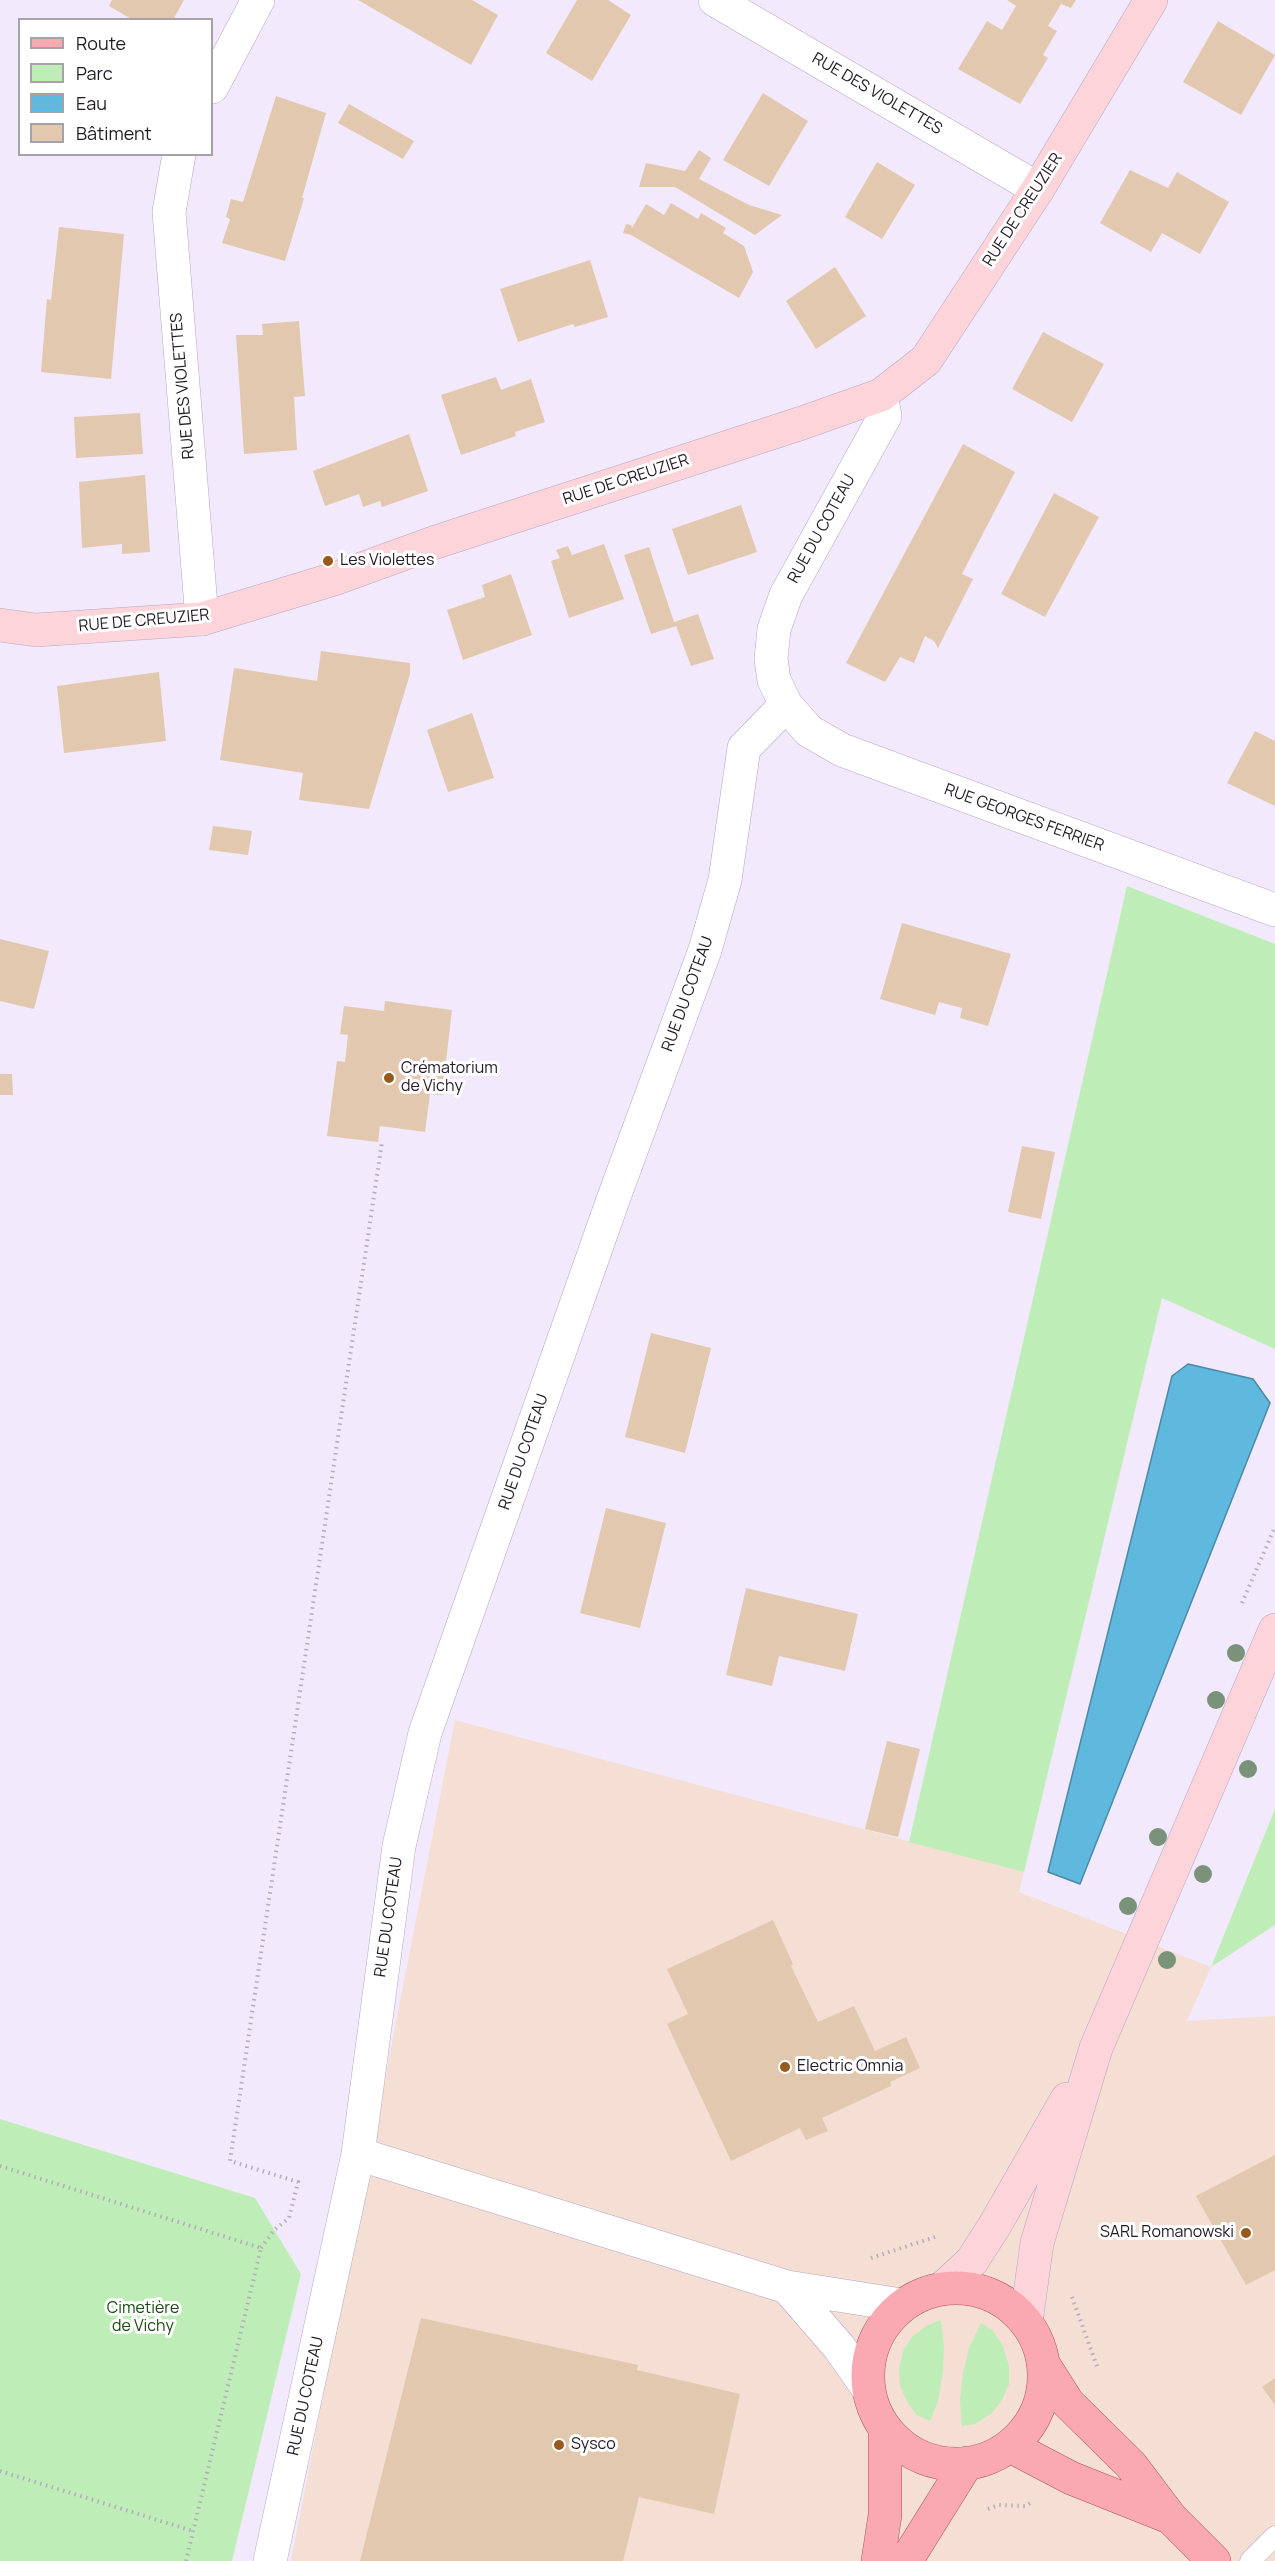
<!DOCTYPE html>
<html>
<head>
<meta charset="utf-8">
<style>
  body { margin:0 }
  #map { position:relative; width:1275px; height:2561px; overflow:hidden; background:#f3e9fc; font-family:Manrope,sans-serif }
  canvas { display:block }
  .legend { position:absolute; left:18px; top:18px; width:195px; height:138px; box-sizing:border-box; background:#fff; border:2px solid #a6a3a8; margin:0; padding:8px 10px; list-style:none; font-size:18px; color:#201a25 }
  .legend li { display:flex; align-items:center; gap:12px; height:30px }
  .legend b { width:30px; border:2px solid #a6a3a8 }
</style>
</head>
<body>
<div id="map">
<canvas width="1275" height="2561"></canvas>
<ul class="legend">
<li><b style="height:8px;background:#faa9b3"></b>Route</li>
<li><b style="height:16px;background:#bfedb8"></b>Parc</li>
<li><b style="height:16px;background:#5fb8dd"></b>Eau</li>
<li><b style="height:16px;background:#e2c8ae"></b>Bâtiment</li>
</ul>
</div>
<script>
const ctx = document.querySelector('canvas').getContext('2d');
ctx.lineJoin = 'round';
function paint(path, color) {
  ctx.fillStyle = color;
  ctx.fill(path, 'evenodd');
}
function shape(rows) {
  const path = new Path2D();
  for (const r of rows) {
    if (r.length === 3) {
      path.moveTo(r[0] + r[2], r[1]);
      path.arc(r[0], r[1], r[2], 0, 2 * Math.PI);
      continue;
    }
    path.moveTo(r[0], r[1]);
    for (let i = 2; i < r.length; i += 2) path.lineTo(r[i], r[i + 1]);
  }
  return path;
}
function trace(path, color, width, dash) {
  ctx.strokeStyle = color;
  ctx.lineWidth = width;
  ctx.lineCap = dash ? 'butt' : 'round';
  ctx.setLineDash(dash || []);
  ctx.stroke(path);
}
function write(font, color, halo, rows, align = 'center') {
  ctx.font = font + ' Manrope,sans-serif';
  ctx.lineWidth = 6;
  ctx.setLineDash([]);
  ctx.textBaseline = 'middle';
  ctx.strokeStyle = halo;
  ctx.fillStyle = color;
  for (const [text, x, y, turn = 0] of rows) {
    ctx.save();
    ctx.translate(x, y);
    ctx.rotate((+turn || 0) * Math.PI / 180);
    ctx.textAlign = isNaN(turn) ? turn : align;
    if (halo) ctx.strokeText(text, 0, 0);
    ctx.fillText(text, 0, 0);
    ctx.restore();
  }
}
const industrial = shape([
  [455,1720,1024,1872,1019,1892,1211,1967,1187,2021,1275,2016,1275,2561,291,2561]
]);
const green = shape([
  [1127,886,1275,944,1275,1349,1162,1298,1024,1872,909,1842],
  [1275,1809,1275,1925,1211,1967],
  [0,2119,255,2198,301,2274,232,2561,0,2561],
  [941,2320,944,2347,943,2372,938,2401,930,2421,917,2415,908,2403,900,2386,899,2368,904,2349,913,2336,928,2325],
  [981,2323,993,2331,1003,2346,1009,2366,1009,2384,1002,2400,992,2413,975,2424,962,2426,960,2401,963,2373,969,2348]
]);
const water = shape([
  [1188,1364,1253,1379,1270,1403,1080,1884,1048,1872,1172,1376,1188,1364]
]);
const building = shape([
  [112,0,184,0,173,20,133,20,109,6],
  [358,0,472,0,498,15,471,65],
  [577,0,608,0,631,15,592,81,546,53],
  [1007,0,1076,0,1071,8,1061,4,1048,26,1057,31,1043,55,1048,58,1020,104,958,69,987,21,1002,30,1016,6],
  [1218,21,1275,55,1241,115,1183,82],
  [763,93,808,121,769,186,723,160],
  [276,96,326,113,302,198,304,198,285,261,222,243,230,219,226,217,231,199,243,202],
  [349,104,414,141,403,159,338,123],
  [699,150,711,158,699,179,749,205,782,215,755,235,675,187,639,187,646,163,685,171],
  [877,162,915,185,882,239,845,217],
  [1130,170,1168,188,1177,172,1229,202,1200,254,1162,233,1151,252,1100,223],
  [671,203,698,219,701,213,726,228,723,233,744,246,753,272,739,298,631,235,623,233,626,224,631,225,632,228,646,204,664,215],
  [59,227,124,234,111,379,41,372,47,299,51,300],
  [590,260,608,317,575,327,573,324,518,342,500,289],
  [835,267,866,316,816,349,786,301],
  [299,321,305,396,294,397,297,450,244,454,236,335,263,335,262,324],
  [1043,332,1104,364,1072,422,1012,389],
  [496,377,501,390,531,379,545,422,515,432,516,436,461,455,441,395],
  [140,413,143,454,76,458,74,417],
  [409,434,428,491,382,507,380,501,363,507,359,494,325,506,313,471],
  [963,444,1015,472,962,574,973,579,938,648,934,641,925,636,914,663,900,657,885,682,846,663],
  [145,475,150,552,122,554,122,544,82,548,79,482],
  [1054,493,1099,517,1045,617,1001,594],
  [741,505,757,552,688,575,672,529],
  [604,544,624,599,569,618,551,561,560,558,556,550,568,546,572,555],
  [649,547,674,622,698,614,714,659,691,666,676,626,651,634,624,555],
  [511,574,532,635,463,660,447,610,485,597,482,585],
  [321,651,410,663,410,674,369,809,299,800,303,773,220,760,234,668,317,681],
  [159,672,166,741,64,753,57,686],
  [472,713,494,778,448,792,427,730],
  [1255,731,1275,741,1275,806,1227,783],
  [213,826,252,831,248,855,209,850],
  [902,923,1011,954,988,1026,960,1018,962,1008,939,1002,935,1015,880,999],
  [0,939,49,951,34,1009,0,1001],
  [385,1001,452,1010,442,1095,430,1094,425,1132,380,1126,378,1142,327,1136,337,1061,345,1062,348,1035,340,1034,344,1006,384,1011],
  [0,1074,12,1074,13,1095,0,1095],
  [1022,1146,1055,1152,1041,1219,1008,1212],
  [651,1333,711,1348,685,1453,625,1437],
  [606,1508,666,1523,640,1628,580,1613],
  [746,1588,858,1614,845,1671,779,1656,772,1686,726,1675],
  [887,1741,920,1749,898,1837,865,1829],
  [773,1920,793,1964,791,1966,818,2022,854,2006,875,2051,906,2037,920,2068,890,2082,891,2086,822,2118,828,2131,806,2140,800,2128,731,2161,667,2024,688,2014,667,1969],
  [1275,2155,1275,2270,1246,2285,1196,2196],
  [421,2318,638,2365,637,2370,740,2394,714,2514,639,2497,623,2561,360,2561],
  [1275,2378,1275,2405,1262,2387]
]);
const path = shape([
  [1242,1603,1275,1527],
  [0,2166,261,2248,186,2561],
  [261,2248,274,2230,289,2218,298,2182,230,2161,382,1142],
  [871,2258,935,2237],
  [1072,2297,1098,2369],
  [0,2471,193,2531],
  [988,2509,999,2505,1026,2506,1032,2502]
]);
const lane = shape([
  [1250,2561,1275,2536]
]);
const street = shape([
  [715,0,1038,189],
  [212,87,258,0],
  [179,154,169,212,202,619],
  [881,395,885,416,786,595,774,629,771,659,774,680,786,705,809,731,842,750,1275,910],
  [358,2154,787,2287,901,2305],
  [787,2287,839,2347,867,2387],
  [270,2561,358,2154,399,1846,425,1733,614,1197,705,950,725,880,744,748,786,705]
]);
const secondary = shape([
  [0,625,36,630,202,619,334,579,436,542,802,423,881,395,926,360,1038,189,1151,0],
  [944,2287,972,2261,995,2225,1067,2099],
  [1026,2322,1037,2243,1096,2048,1275,1630]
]);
const primary = shape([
  [956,2376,88],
  [1044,2365,1068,2403,1131,2465,1171,2518,1214,2561],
  [1010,2446,1071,2478,1169,2517],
  [878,2561,885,2515,885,2429],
  [906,2561,967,2463]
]);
const trees = [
  [1236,1653],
  [1216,1700],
  [1248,1769],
  [1158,1837],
  [1203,1874],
  [1128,1906],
  [1167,1960]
];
const markers = [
  [328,561,6,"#975a1d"],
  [389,1078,6,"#975a1d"],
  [785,2067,6,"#975a1d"],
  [1246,2233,6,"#975a1d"],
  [559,2445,6,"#975a1d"]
];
const streetNames = [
  ["RUE DES VIOLETTES",877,94,30],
  ["RUE DE CREUZIER",1023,210,-57],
  ["RUE DES VIOLETTES",183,386,-95],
  ["RUE DE CREUZIER",626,480,-18],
  ["RUE DU COTEAU",822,529,-61],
  ["RUE DE CREUZIER",144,621,-5],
  ["RUE GEORGES FERRIER",1024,818,20],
  ["RUE DU COTEAU",688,994,-70],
  ["RUE DU COTEAU",524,1452,-71],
  ["RUE DU COTEAU",389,1917,-82],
  ["RUE DU COTEAU",306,2396,-78]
];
const poiNames = [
  ["Les Violettes",340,561],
  ["Crématorium",401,1069],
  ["de Vichy",401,1087],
  ["Electric Omnia",797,2067],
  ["SARL Romanowski",1234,2233,"right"],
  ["Sysco",571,2445]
];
const parkNames = [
  ["Cimetière",143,2309],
  ["de Vichy",143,2327]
];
paint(industrial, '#f5ded3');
paint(green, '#bfedb8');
paint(water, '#5fb8dd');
trace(water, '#4c89a6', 1.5);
paint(building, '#e2c8ae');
trace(lane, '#b6a6c3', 21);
trace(street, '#b6a6c3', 34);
trace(secondary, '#b6a6c3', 34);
trace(primary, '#ac5161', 34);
trace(path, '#b4abbb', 4, [1.5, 4.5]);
trace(lane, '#fff', 20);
trace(street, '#fff', 33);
trace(secondary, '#fdd4d9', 33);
trace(primary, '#faa9b3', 33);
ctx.fillStyle = '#799279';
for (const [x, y] of trees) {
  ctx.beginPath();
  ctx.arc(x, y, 9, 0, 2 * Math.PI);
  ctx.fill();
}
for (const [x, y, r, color] of markers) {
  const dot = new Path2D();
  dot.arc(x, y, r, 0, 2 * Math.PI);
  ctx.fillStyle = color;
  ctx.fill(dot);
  trace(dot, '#fff', 2);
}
write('16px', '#201a25', '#fff', streetNames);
write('16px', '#201a25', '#fff', poiNames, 'left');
write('16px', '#164a0e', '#fff', parkNames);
</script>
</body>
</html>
